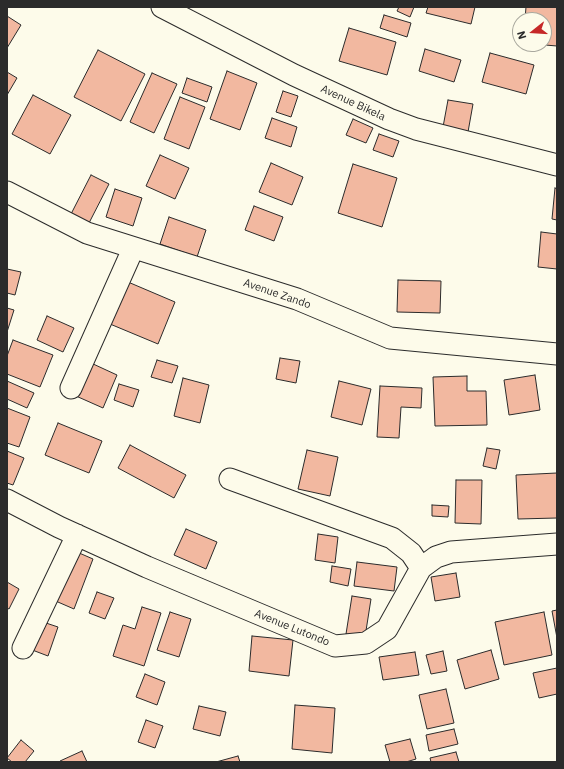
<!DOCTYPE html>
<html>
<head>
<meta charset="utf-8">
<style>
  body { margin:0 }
  #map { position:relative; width:564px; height:769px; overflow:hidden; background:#fdfbea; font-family:"IBM Plex Sans",sans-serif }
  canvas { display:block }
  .frame { position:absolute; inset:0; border:8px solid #2b2b2b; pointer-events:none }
  .north { position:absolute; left:512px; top:12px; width:40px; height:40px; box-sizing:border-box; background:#fdfbea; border:1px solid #a9a89e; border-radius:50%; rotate:253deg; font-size:11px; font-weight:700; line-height:16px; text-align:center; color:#2b2b2b }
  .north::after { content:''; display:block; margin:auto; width:14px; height:18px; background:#c62828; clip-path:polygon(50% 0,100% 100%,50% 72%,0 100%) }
</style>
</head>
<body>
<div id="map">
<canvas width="564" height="769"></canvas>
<div class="frame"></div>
<div class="north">N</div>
</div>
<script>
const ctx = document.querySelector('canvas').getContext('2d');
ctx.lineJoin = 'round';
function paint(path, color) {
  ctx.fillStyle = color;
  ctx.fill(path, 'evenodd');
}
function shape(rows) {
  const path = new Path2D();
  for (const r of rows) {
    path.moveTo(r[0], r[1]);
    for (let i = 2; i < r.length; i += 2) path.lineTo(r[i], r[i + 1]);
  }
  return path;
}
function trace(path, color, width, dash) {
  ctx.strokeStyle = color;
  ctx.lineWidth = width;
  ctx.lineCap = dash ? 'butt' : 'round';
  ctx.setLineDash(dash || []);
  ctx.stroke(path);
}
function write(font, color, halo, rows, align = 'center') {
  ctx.font = font + ' "IBM Plex Sans",sans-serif';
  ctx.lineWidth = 3;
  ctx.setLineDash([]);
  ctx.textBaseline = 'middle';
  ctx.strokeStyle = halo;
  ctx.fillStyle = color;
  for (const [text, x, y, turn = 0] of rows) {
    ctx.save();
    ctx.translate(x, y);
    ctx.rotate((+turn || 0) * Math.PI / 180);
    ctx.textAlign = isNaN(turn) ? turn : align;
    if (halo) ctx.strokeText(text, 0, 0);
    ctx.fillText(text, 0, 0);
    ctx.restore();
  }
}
const building = shape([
  [399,7,414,7,410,17,397,11,399,7],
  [428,7,475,7,471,24,426,13,428,7],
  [526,7,557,7,557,46,533,44,544,44,544,20,525,20,526,7],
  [384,15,411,23,407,37,380,28,384,15],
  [7,16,21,25,7,48,7,16],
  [349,28,396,42,387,75,339,61,349,28],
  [425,49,461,60,454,82,419,71,425,49],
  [98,50,145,74,121,121,74,97,98,50],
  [490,53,534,65,526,94,482,82,490,53],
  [227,71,257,83,240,130,210,119,227,71],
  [7,72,17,78,7,95,7,72],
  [152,73,177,84,154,133,130,122,152,73],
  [187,78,212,87,207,102,182,93,187,78],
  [283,91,298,96,291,117,276,112,283,91],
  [33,95,71,115,50,154,12,134,33,95],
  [180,97,205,107,189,149,164,139,180,97],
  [448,100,473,104,468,132,443,127,448,100],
  [272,118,297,127,291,147,265,138,272,118],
  [353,119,373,128,366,143,346,135,353,119],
  [379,134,399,141,393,157,373,150,379,134],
  [160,155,189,168,175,199,146,186,160,155],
  [271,163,303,177,292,205,259,192,271,163],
  [353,164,397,178,382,227,338,213,353,164],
  [91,175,109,184,89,223,71,214,91,175],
  [555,188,557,189,557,220,552,219,555,188],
  [115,189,142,198,133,226,106,217,115,189],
  [254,206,283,217,274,241,245,230,254,206],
  [169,217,206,230,197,257,160,244,169,217],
  [541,232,557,234,557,269,538,267,541,232],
  [7,269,21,272,15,295,7,293,7,269],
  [398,280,441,281,440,313,397,312,398,280],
  [128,282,175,302,158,344,110,324,128,282],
  [7,308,14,310,7,332,7,308],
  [47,316,74,328,63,352,37,340,47,316],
  [13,340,53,355,40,387,7,374,7,356,13,340],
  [280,358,300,361,296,383,276,379,280,358],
  [157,360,178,366,172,383,151,377,157,360],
  [91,363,117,375,103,408,76,396,91,363],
  [535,375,540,410,509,415,504,380,535,375],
  [467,376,467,391,486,391,487,425,435,426,433,377,467,376],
  [183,378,209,385,200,423,174,416,183,378],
  [7,381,34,393,27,408,7,399,7,381],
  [339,381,371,389,362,425,331,417,339,381],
  [119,384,139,390,133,407,114,400,119,384],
  [380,386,422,388,421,408,401,407,399,438,377,437,380,386],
  [7,408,30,417,19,447,7,443,7,408],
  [58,423,102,441,89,473,45,455,58,423],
  [130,445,186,475,174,498,118,468,130,445],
  [487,448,500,450,496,469,483,466,487,448],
  [307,450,338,457,330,496,298,489,307,450],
  [7,451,24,458,13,485,7,483,7,451],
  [557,473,557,518,518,519,516,475,557,473],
  [456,480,482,480,481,524,455,523,456,480],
  [432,505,449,506,448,517,432,516,432,505],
  [186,529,217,542,206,569,174,555,186,529],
  [318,534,338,537,335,563,315,560,318,534],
  [70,549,93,559,74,609,51,599,70,549],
  [357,562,397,567,394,591,354,586,357,562],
  [332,566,351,569,348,586,330,582,332,566],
  [456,573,460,597,435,601,431,577,456,573],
  [7,582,19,589,9,609,7,608,7,582],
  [97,592,114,598,105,619,89,613,97,592],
  [352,596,371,599,365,637,346,634,352,596],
  [142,607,161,613,144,666,113,656,123,625,135,629,142,607],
  [557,610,557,638,552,611,557,610],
  [170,612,191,619,179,657,157,650,170,612],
  [544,612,552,655,504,665,495,622,544,612],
  [37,620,58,627,48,656,27,648,37,620],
  [252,636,293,640,289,676,249,671,252,636],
  [491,650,499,679,465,689,457,660,491,650],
  [443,651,447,671,431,674,426,655,443,651],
  [415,652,419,675,383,680,379,657,415,652],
  [557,668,557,694,539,698,533,673,557,668],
  [145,674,165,682,157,705,136,697,145,674],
  [446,689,454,723,427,729,419,695,446,689],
  [295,705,335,708,332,753,292,749,295,705],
  [199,706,226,712,220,736,193,729,199,706],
  [146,720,163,726,155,748,138,742,146,720],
  [454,729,458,744,429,751,426,735,454,729],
  [410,739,416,759,406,762,390,762,385,745,410,739],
  [21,740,34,751,25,762,12,762,7,758,21,740],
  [82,751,87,762,60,762,60,761,82,751],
  [456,752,459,762,431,762,430,758,456,752],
  [238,756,240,762,216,762,238,756]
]);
const minor = shape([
  [162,7,294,75,389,119,416,129,557,165],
  [7,192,87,233,297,299,390,338,557,354],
  [71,388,133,249],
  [230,479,392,538,411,553,421,568],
  [7,500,59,527,147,567,335,646,366,643,387,629,421,568,436,557,451,552,557,544],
  [23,648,77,535]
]);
const streetNames = [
  ["Avenue Bikela",353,103,25],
  ["Avenue Zando",277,294,19],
  ["Avenue Lutondo",292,628,22]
];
paint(building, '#f2b8a0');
trace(building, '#2b2b2b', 1);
trace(minor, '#2b2b2b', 23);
trace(minor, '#fdfbea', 21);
write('11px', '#2b2b2b', '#fdfbea', streetNames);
</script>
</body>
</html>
